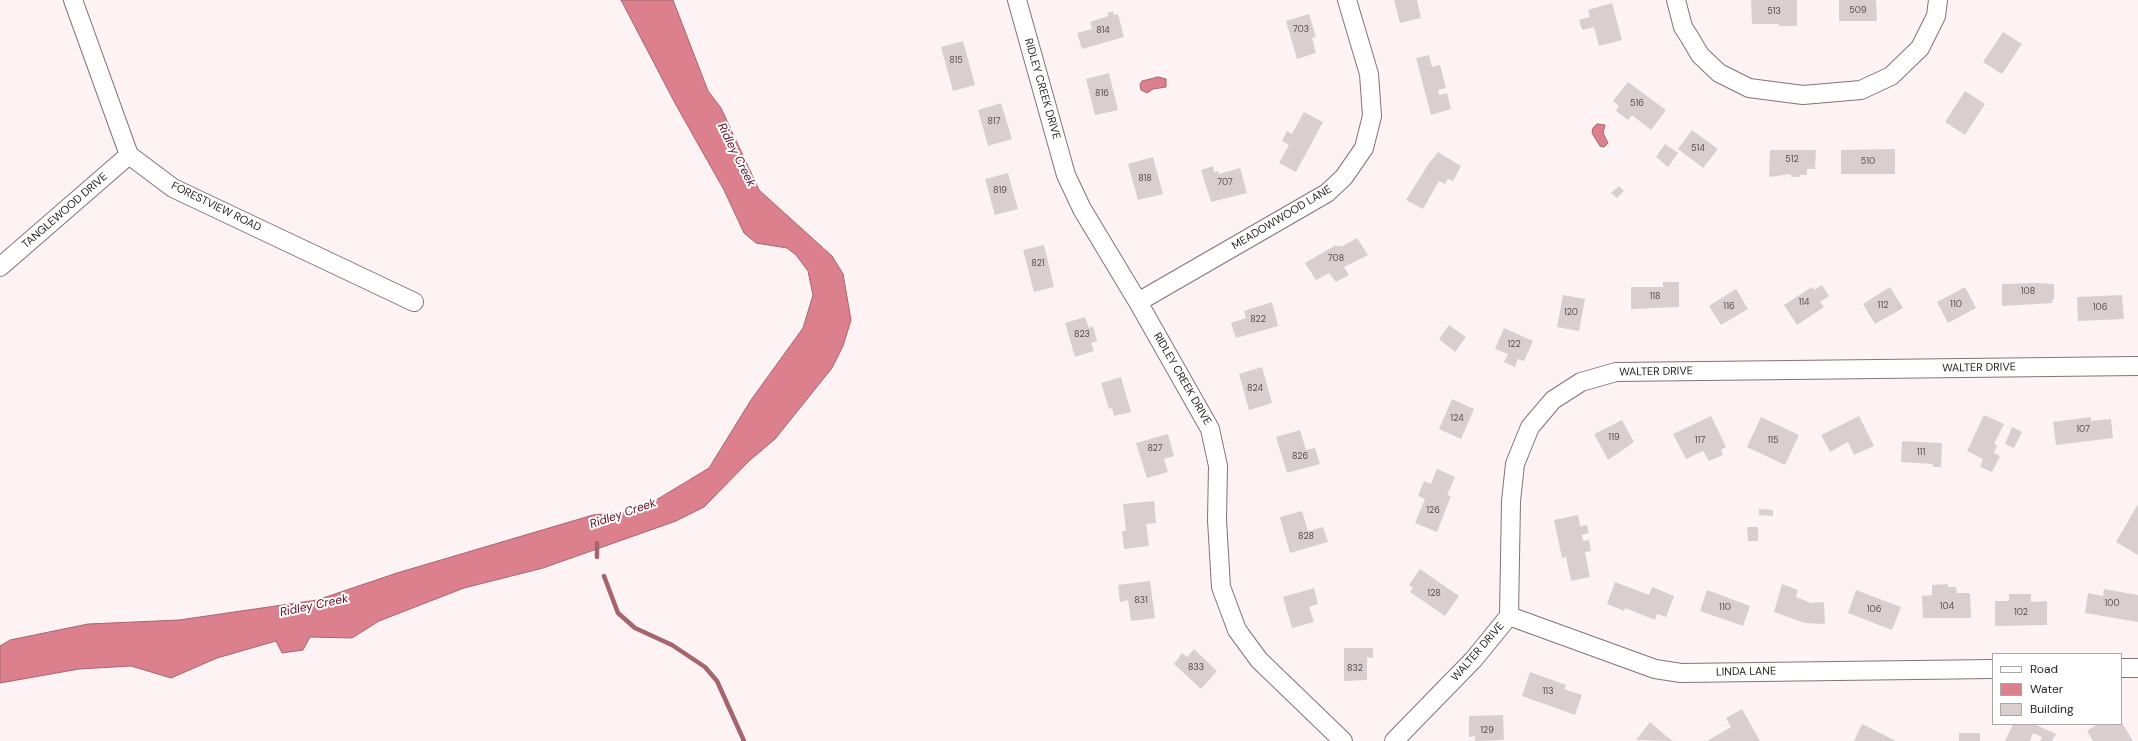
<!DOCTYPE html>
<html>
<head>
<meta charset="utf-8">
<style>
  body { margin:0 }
  #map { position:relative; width:2138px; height:741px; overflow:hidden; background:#fef3f4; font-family:"DM Sans",sans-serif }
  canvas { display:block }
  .legend { position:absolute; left:1992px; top:653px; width:130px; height:72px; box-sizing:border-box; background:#fff; border:1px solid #a9a7a7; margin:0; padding:5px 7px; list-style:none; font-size:12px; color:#282324 }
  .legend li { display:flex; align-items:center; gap:8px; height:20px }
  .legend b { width:20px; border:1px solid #a9a7a7 }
</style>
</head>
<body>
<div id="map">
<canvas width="2138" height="741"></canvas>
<ul class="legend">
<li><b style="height:5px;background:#fff"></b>Road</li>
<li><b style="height:11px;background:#dc808e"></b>Water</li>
<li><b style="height:11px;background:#dbcecf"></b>Building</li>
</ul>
</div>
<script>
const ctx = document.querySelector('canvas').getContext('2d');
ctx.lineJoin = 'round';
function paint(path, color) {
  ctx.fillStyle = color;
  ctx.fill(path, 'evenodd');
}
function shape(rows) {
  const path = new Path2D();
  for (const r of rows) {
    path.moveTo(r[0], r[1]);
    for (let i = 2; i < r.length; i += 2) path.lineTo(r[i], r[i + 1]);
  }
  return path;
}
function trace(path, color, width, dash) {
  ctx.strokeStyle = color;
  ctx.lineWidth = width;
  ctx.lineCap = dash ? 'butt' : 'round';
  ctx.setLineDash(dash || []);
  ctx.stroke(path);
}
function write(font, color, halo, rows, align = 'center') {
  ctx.font = font + ' "DM Sans",sans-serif';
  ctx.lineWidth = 4;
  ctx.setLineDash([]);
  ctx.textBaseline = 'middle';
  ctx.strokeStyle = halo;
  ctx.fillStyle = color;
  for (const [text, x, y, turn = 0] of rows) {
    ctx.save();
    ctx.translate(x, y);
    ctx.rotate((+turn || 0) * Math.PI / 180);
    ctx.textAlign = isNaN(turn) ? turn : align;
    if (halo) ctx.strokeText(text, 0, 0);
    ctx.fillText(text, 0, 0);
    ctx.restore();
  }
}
const water = shape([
  [621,0,673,0,708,91,721,108,759,190,832,256,843,274,851,320,843,346,832,368,775,439,749,461,704,507,676,521,543,568,464,588,379,621,352,638,310,637,303,650,282,653,276,641,217,658,171,678,131,666,79,669,0,683,0,646,10,640,88,624,179,620,317,600,397,573,593,515,638,511,709,468,751,400,803,328,813,295,808,271,796,255,787,248,756,243,744,233,724,190,676,105,621,0],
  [1158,77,1166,79,1166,87,1153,89,1147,93,1141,90,1140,84,1142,81,1158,77],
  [1597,124,1605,125,1603,133,1608,143,1604,147,1600,146,1592,133,1593,128,1597,124]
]);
const stream = shape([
  [597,543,597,557],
  [604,576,618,613,635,628,672,645,705,667,717,681,744,741]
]);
const building = shape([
  [1394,0,1417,0,1421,18,1400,23],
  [1751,0,1797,0,1797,26,1779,26,1779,24,1752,24],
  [1839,0,1876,0,1877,21,1839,21],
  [1612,3,1622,40,1599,46,1594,27,1582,30,1579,20,1590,17,1588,10],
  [1113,11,1114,15,1118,14,1124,37,1082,49,1077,33,1092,29,1090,22,1108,16,1107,13],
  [1309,14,1316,37,1312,38,1316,53,1297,59,1286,21],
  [2003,32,2022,44,2002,74,1983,62],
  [963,41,975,85,953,91,941,47],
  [1429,55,1432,67,1440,65,1446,88,1438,90,1439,95,1447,93,1451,109,1431,115,1416,58],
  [1109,73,1118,110,1095,115,1086,79],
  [1628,82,1666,110,1651,130,1632,115,1628,120,1616,111,1619,106,1613,101],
  [1965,91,1985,104,1965,135,1945,122],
  [1001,103,1012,139,988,146,978,110],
  [1304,112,1323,122,1296,172,1279,163,1289,145,1282,141,1287,131,1292,134],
  [1692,130,1718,149,1703,168,1678,149],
  [1665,144,1678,153,1668,167,1656,157],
  [1895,149,1895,174,1841,174,1841,150],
  [1770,150,1816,150,1815,169,1807,169,1807,175,1799,175,1799,177,1791,177,1791,174,1769,177],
  [1438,152,1461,166,1453,181,1448,179,1445,184,1439,181,1423,209,1406,200,1427,166],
  [1153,157,1163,194,1138,200,1128,164],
  [1213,166,1214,172,1218,171,1219,174,1240,168,1247,193,1211,202,1201,170],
  [1008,173,1018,209,995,215,985,179],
  [1619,186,1624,191,1617,198,1611,193],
  [1357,238,1368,255,1344,267,1349,275,1336,282,1329,273,1316,280,1305,263,1336,245,1337,247,1340,245,1341,247],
  [1044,245,1054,287,1034,292,1023,250],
  [1663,282,1679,282,1679,307,1631,309,1631,287,1663,287],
  [2037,283,2054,284,2054,300,2052,299,2053,303,2002,306,2002,284],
  [1822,285,1829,296,1820,302,1824,307,1797,325,1784,305,1812,287,1814,290],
  [1890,287,1903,308,1875,324,1863,304],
  [1965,287,1976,308,1948,323,1937,302],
  [1736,289,1748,309,1721,325,1709,306],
  [1563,295,1585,299,1579,331,1557,327],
  [2122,295,2124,319,2078,321,2077,297],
  [1272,302,1278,326,1236,338,1231,323,1246,318,1244,311],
  [1085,317,1089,328,1093,326,1097,341,1091,343,1094,351,1075,357,1065,323],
  [1449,325,1466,337,1455,352,1439,339],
  [1504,328,1533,341,1524,361,1518,359,1515,367,1504,362,1508,354,1495,349],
  [1262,367,1272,403,1249,410,1239,374],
  [1121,377,1131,412,1114,416,1112,408,1109,409,1101,383],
  [1452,399,1474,409,1461,439,1439,429],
  [1984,415,2004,424,1994,444,1997,445,1994,453,2000,456,1992,472,1980,467,1983,459,1967,451],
  [1711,416,1726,447,1721,450,1723,455,1709,461,1703,451,1686,459,1673,434],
  [1859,416,1874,446,1854,455,1848,442,1830,452,1821,435],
  [1761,417,1799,435,1785,465,1747,447],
  [2091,417,2091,421,2111,419,2113,438,2056,445,2053,422],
  [1622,420,1634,442,1608,460,1594,434],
  [2012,427,2022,432,2014,448,2005,444],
  [1300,430,1306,450,1315,448,1320,464,1287,473,1276,437],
  [1168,434,1174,456,1164,459,1168,472,1147,478,1136,443],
  [1902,441,1942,443,1941,467,1933,467,1933,464,1901,462],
  [1437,469,1455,477,1447,495,1451,496,1437,532,1415,523,1425,499,1418,496,1424,481,1431,484],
  [1154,501,1156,523,1146,524,1149,546,1124,549,1122,531,1126,531,1123,504],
  [2138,504,2138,555,2116,542],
  [1759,509,1773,510,1773,516,1759,515],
  [1302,511,1308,531,1323,527,1328,542,1290,553,1280,517],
  [1578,515,1580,526,1587,525,1589,533,1582,535,1583,541,1589,540,1591,551,1585,552,1590,577,1571,581,1566,557,1562,558,1554,520],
  [1747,527,1758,527,1758,541,1748,541],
  [1420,569,1459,596,1445,616,1410,592,1413,588,1409,585],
  [1150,581,1155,618,1131,621,1128,600,1120,602,1118,585],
  [1615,582,1649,595,1652,587,1674,596,1666,617,1657,614,1655,620,1625,608,1624,611,1607,604],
  [1782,584,1798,590,1796,597,1811,603,1824,602,1825,624,1805,623,1774,612],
  [1948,584,1948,587,1956,587,1957,593,1970,593,1971,618,1923,618,1922,596,1932,595,1932,585],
  [1314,588,1318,604,1309,607,1314,622,1292,628,1283,597],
  [2104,589,2138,595,2138,622,2085,613,2088,593,2103,596],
  [1707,590,1750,606,1743,626,1700,611],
  [1856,590,1901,607,1892,630,1848,613],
  [2009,594,2031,594,2031,602,2047,601,2047,625,1995,626,1995,601,2009,601],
  [1344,648,1373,648,1373,658,1367,657,1367,680,1344,681],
  [1194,649,1217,671,1201,689,1174,664,1182,653,1187,657],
  [1530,672,1566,685,1564,689,1582,695,1575,715,1522,696],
  [1742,709,1760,741,1707,741,1731,727,1726,718],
  [1503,715,1504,740,1475,741,1475,736,1469,737,1469,716],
  [2121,721,2133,741,2093,741,2087,731,2098,724,2121,724],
  [1650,722,1666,736,1673,741,1636,740],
  [1862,724,1896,741,1854,741],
  [2013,724,2034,724,2056,734,2052,741,2040,741,2042,737,2033,733,2030,741,2005,741],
  [1959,733,1980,733,1980,741,1959,741]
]);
const minor = shape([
  [73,0,129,155,173,188,414,302],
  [1017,0,1066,175,1082,209,1138,302,1210,429,1218,466,1217,520,1221,587,1237,630,1259,660,1343,741],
  [1676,0,1683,27,1690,38,1700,55,1719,73,1749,88,1803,95,1861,90,1891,76,1920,48,1936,16,1938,0],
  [0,267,129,155],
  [1138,302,1327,193,1344,177,1364,148,1372,116,1369,74,1347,0],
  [1509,616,1655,669,1681,673,1993,669],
  [2121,668,2138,668],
  [1394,741,1474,659,1509,616,1511,501,1515,464,1530,427,1553,400,1581,382,1616,372,2138,366]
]);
const numberNames = [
  ["509",1858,11],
  ["513",1774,12],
  ["703",1301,30],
  ["814",1103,31],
  ["815",956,61],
  ["816",1102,94],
  ["516",1637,104],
  ["817",994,122],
  ["514",1698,149],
  ["512",1792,160],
  ["510",1868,162],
  ["818",1145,179],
  ["707",1225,183],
  ["819",1000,191],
  ["708",1336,259],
  ["821",1038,264],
  ["108",2028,292],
  ["118",1655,297],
  ["114",1804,303],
  ["110",1956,305],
  ["112",1883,306],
  ["116",1729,307],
  ["106",2100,308],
  ["120",1571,313],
  ["822",1258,320],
  ["823",1082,335],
  ["122",1514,345],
  ["824",1255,389],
  ["124",1457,419],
  ["107",2083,430],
  ["119",1614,438],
  ["117",1700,441],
  ["115",1773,441],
  ["827",1155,449],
  ["111",1921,453],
  ["826",1300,457],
  ["126",1433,511],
  ["828",1306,537],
  ["128",1434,594],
  ["831",1141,601],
  ["100",2112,604],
  ["104",1947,607],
  ["110",1725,608],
  ["106",1874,610],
  ["102",2021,613],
  ["833",1196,668],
  ["832",1355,669],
  ["113",1548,692],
  ["129",1487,731]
];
const streetNames = [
  ["RIDLEY CREEK DRIVE",1042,89,74],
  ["FORESTVIEW ROAD",216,207,26],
  ["TANGLEWOOD DRIVE",65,211,-41],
  ["MEADOWWOOD LANE",1282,218,-31],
  ["WALTER DRIVE",1979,368,-1],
  ["WALTER DRIVE",1656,372,-1],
  ["RIDLEY CREEK DRIVE",1182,379,60],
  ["WALTER DRIVE",1478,652,-49],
  ["LINDA LANE",1746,672,-1]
];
const waterNames = [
  ["Ridley Creek",736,155,63],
  ["Ridley Creek",623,514,-19],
  ["Ridley Creek",314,606,-12]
];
paint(water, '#dc808e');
trace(water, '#a6646e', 1);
trace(stream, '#a6646e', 4.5);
paint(building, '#dbcecf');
trace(minor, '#807476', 20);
trace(minor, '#fff', 18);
write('9px', '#554e4f', null, numberNames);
write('11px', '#282324', '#fff', streetNames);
write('italic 12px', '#610d25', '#fff', waterNames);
</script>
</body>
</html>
